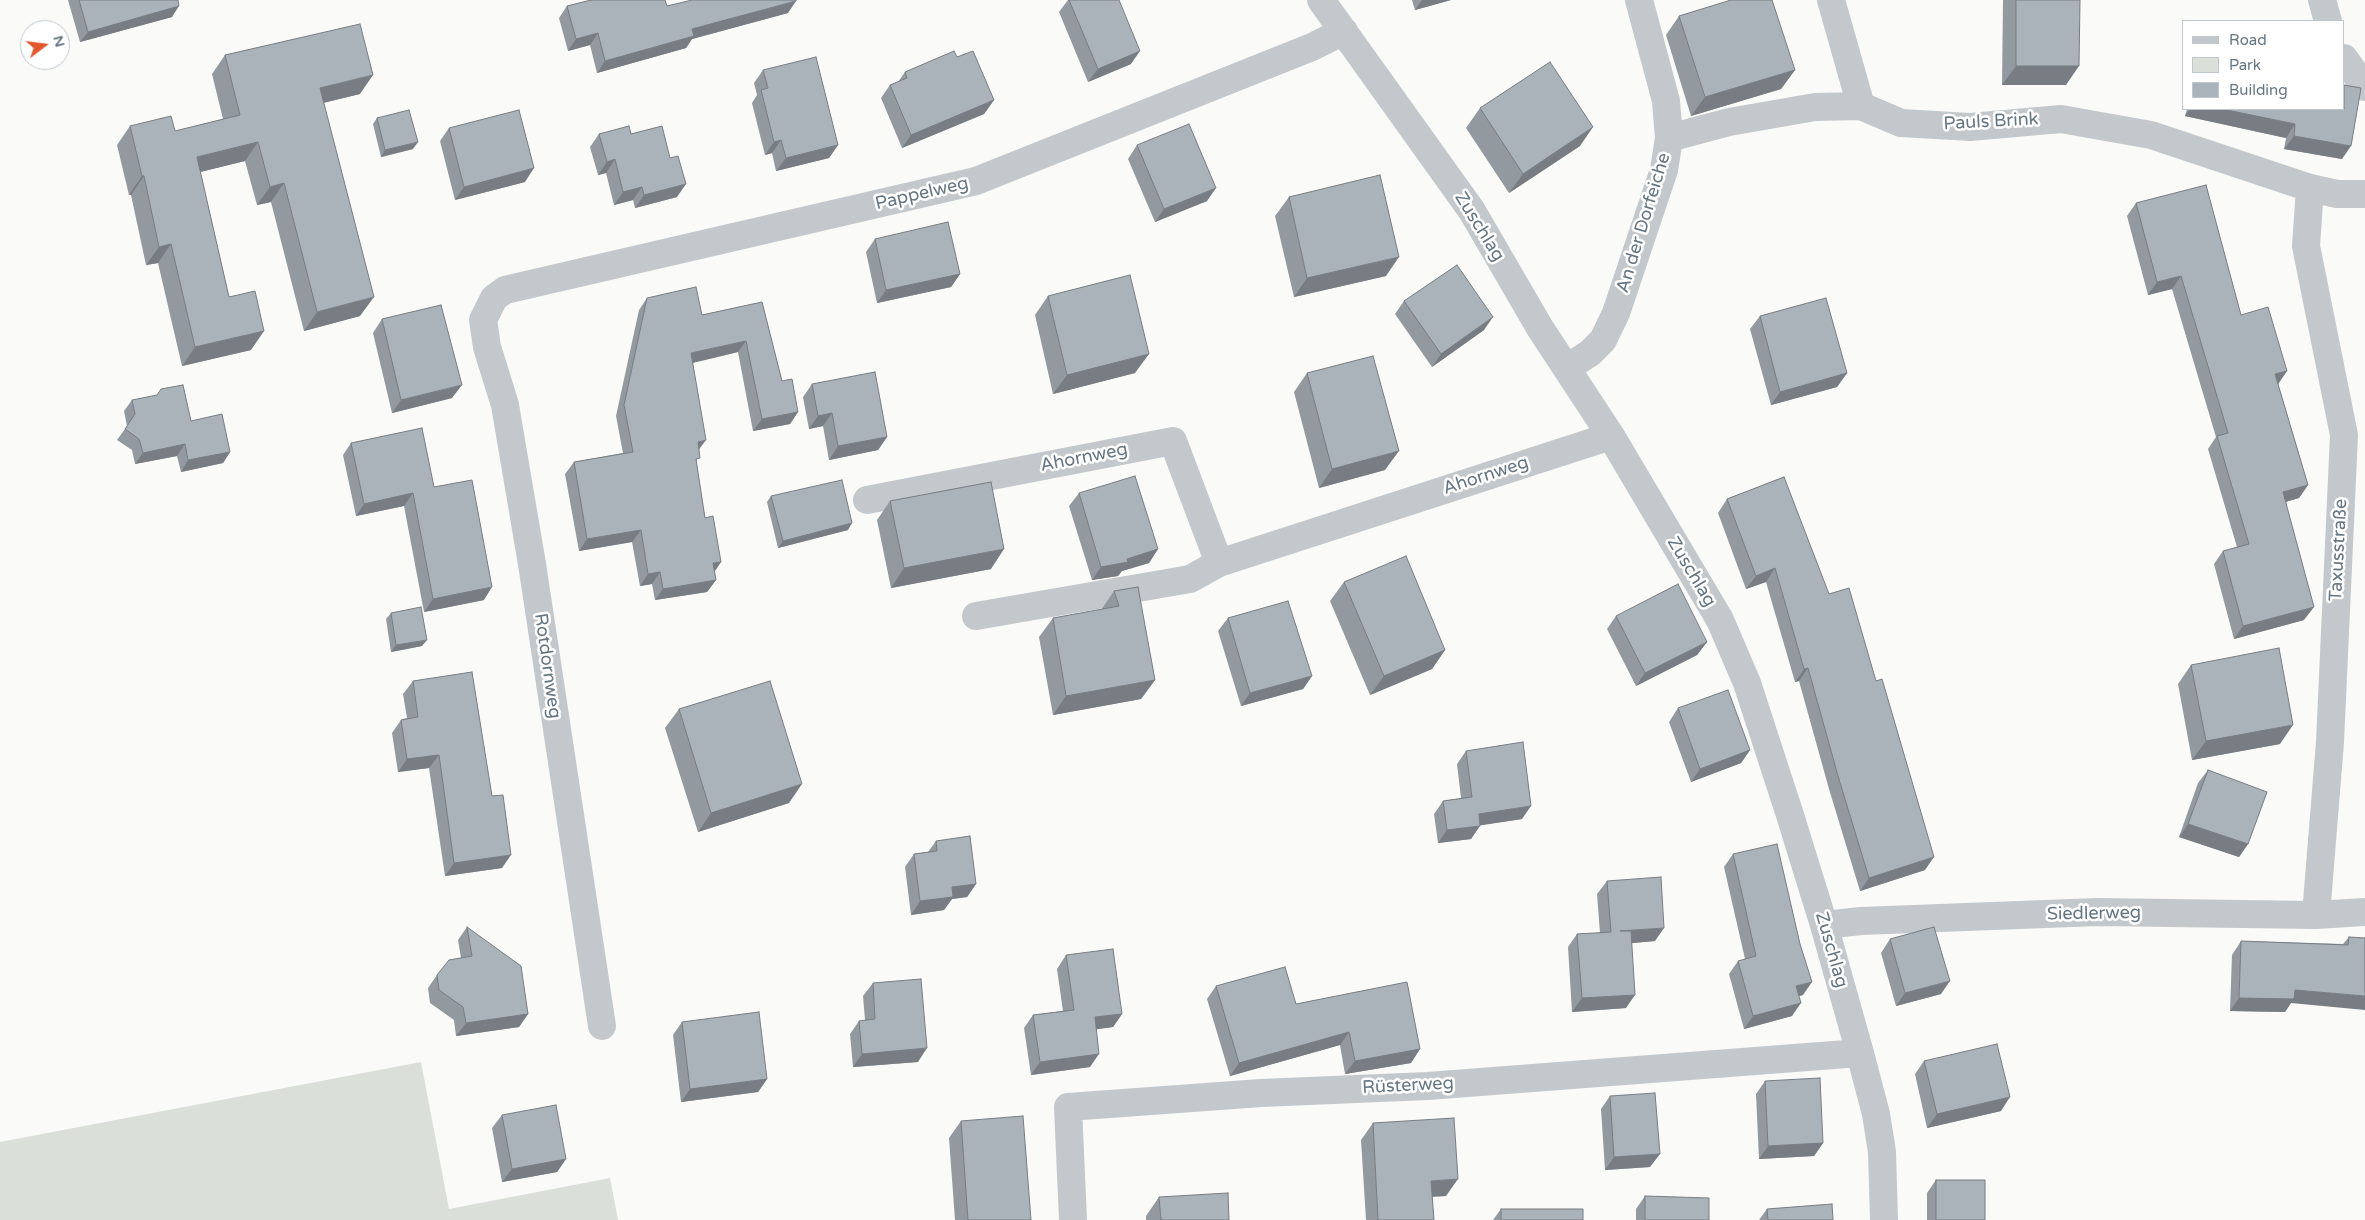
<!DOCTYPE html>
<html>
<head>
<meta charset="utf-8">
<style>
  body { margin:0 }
  #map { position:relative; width:2365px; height:1220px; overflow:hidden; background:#fafaf8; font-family:"Varela Round",sans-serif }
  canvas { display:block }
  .legend { position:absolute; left:2182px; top:20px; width:162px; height:90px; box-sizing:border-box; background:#fff; border:1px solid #c1c8cd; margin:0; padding:6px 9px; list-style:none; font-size:15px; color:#657683 }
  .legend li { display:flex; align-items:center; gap:10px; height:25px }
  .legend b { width:25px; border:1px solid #c1c8cd }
  .north { position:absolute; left:20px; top:20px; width:50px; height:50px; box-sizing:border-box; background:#fff; border:1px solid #c1c8cd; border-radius:50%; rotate:75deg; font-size:14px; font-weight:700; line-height:20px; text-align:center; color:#657683 }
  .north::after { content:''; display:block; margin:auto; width:18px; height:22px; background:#e4572e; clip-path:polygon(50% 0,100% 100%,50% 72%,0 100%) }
</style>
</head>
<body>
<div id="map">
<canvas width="2365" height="1220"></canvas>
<ul class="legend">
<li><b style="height:6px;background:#c3c8cc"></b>Road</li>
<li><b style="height:14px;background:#dadfd7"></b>Park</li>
<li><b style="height:14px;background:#aab3b9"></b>Building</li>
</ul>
<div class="north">N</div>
</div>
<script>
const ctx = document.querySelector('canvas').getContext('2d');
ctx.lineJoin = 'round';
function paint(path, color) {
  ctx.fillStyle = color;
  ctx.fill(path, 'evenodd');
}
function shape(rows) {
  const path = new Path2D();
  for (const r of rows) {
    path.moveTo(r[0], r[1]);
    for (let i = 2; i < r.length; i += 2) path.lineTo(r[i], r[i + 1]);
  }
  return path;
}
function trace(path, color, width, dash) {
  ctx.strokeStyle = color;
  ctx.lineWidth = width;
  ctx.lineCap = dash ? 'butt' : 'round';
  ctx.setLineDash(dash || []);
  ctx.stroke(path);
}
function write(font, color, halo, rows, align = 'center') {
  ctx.font = font + ' "Varela Round",sans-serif';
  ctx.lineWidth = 5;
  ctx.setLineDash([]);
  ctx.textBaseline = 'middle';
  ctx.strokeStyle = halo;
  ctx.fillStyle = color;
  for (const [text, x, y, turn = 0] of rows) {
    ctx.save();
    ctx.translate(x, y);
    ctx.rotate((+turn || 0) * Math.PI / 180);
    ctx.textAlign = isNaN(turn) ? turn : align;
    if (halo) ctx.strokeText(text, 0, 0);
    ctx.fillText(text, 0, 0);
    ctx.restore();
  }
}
const green = shape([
  [421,1062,449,1209,610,1178,618,1220,0,1220,0,1142]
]);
const street = shape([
  [1321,0,1472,211,1540,328,1611,436,1720,620,1747,683,1790,815,1824,925,1860,1053,1876,1114,1882,1152,1884,1220],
  [1831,0,1861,106],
  [2322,0,2328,21],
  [2344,58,2365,87],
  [1669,138,1729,122,1815,107,1861,106,1901,123,1970,127,2061,119,2151,135,2310,188,2337,194,2365,194],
  [2310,188,2306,246,2344,435,2330,742,2316,915],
  [1567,368,1590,353,1603,340,1616,313,1664,170,1669,138,1666,101,1639,0],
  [867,500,1173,441,1219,563,1611,436],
  [976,616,1190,579,1219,563],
  [1824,925,1861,921,2098,912,2316,915,2365,912],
  [602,1026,532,564,505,405,487,347,483,320,494,298,505,290,976,181,1312,47,1344,31],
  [1073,1220,1068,1107,1261,1093,1428,1086,1860,1053]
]);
const wall = shape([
  [68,0,178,0,172,17,80,42],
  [1068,0,1119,0,1131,64,1088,82,1059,12],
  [1412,0,1451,0,1415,10],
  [2003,0,2080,0,2066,85,2002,85],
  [567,6,667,6,788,13,692,39,686,48,597,73,590,45,568,51,559,18],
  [1679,16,1795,70,1781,89,1691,116,1666,35],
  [225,55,360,94,323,103,360,316,304,331,271,202,257,205,245,161,200,172,229,297,251,350,182,366,158,263,146,265,131,195,129,195,117,145,130,126,175,131,223,119,212,74],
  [957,57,994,100,984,114,902,148,881,98,890,85,898,82,905,72],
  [763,70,838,145,829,158,776,171,772,153,765,155,752,103,757,95,754,83],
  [1480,108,1580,146,1509,193,1466,128],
  [2187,109,2344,109,2342,159,2284,149,2286,138,2185,116],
  [377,118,413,149,381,157,373,124],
  [449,128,525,182,455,200,440,141],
  [599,134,631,134,677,197,635,208,633,200,614,205,606,173,598,175,590,147],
  [1137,145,1207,201,1155,222,1128,159],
  [1289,197,1386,276,1294,297,1275,216],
  [2136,203,2241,315,2287,371,2278,384,2308,485,2299,498,2286,502,2304,620,2234,639,2214,564,2223,551,2237,547,2208,449,2216,437,2172,289,2148,295,2127,216],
  [875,239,960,274,951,287,877,303,866,252],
  [1048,296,1135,373,1053,394,1035,315],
  [647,298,702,315,762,302,782,381,798,412,790,424,753,431,738,352,693,363,699,450,696,463,705,518,721,562,714,571,716,580,707,592,655,600,652,584,640,586,632,542,579,551,565,474,574,462,623,453,616,416,639,310],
  [1404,301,1484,330,1432,367,1395,314],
  [1760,316,1847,373,1837,387,1771,405,1750,329],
  [382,319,452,398,392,413,373,333],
  [1307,373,1385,470,1319,488,1294,392],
  [812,384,887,437,878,450,829,460,823,426,809,429,803,397],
  [132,400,191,421,230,452,223,463,181,472,177,456,135,464,132,450,117,440,127,426,124,411],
  [351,443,434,487,484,600,424,612,404,506,356,516,343,455],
  [1784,477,1925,870,1860,891,1829,789,1799,681,1795,682,1766,582,1746,589,1718,513,1727,499],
  [1079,493,1158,549,1149,563,1122,571,1118,576,1092,580,1069,506],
  [771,496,848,530,778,548,767,502],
  [890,501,991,569,891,588,877,520],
  [1344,582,1445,650,1432,669,1370,695,1330,601],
  [1114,591,1155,680,1141,699,1053,715,1039,637,1053,618,1101,610],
  [391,613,422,646,391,652,386,619],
  [1616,616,1707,642,1697,655,1636,686,1607,629],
  [1228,618,1312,676,1303,689,1241,706,1218,631],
  [2191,665,2280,744,2192,760,2178,684],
  [413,681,502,868,445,876,429,768,398,772,392,733,401,720,407,718,403,694],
  [1678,708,1750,750,1741,763,1691,782,1669,722],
  [679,709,789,803,698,832,665,728],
  [1466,751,1522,819,1480,825,1471,839,1438,843,1434,814,1443,801,1461,798,1457,764],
  [2208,770,2248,844,2239,857,2179,837,2198,783],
  [936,841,976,884,967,897,952,899,944,910,911,915,905,867,914,854,928,852],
  [1733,854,1803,995,1799,996,1792,1016,1744,1029,1729,974,1738,961,1745,959,1724,867],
  [1607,881,1655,941,1632,943,1626,1008,1572,1012,1568,947,1577,934,1600,933,1597,894],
  [467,927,528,1014,519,1027,456,1036,454,1020,430,1003,428,988,437,975,461,958,458,940],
  [2349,937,2365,938,2291,1003,2285,1012,2230,1011,2232,955,2241,941,2343,944],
  [1890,939,1941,994,1896,1006,1881,953],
  [1066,955,1122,1014,1113,1027,1096,1029,1090,1067,1031,1075,1024,1028,1033,1015,1063,1011,1057,969],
  [873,983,918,1062,853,1067,850,1034,859,1021,865,1020,863,996],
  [1216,986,1296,1004,1420,1049,1411,1063,1345,1074,1340,1045,1230,1076,1207,999],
  [682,1022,767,1079,758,1092,681,1102,673,1035],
  [1924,1061,2001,1111,1927,1128,1915,1074],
  [1765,1081,1823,1143,1814,1156,1759,1159,1756,1094],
  [1610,1096,1650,1167,1605,1170,1601,1109],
  [502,1115,566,1159,557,1172,502,1182,492,1128],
  [961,1121,1031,1220,955,1220,949,1138],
  [1373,1123,1446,1196,1432,1197,1434,1220,1366,1220,1361,1140],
  [1936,1180,1985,1220,1927,1220,1927,1193],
  [1645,1196,1709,1220,1636,1220,1636,1209],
  [1159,1197,1229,1220,1146,1220,1146,1216],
  [1501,1209,1583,1220,1493,1220],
  [1767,1209,1833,1220,1759,1220]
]);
const shadedWall = shape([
  [1422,0,1451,0,1415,10],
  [796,1,788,13,692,39,686,48,597,73,605,61,692,29],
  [179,6,172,17,80,42,88,32],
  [598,33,590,45,568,51,576,39],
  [1140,51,1131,64,1088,82,1098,69],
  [2016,66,2079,66,2066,85,2002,85],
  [1795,70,1781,89,1691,116,1705,97],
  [373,75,360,94,306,107,320,88],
  [994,100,984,114,902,148,911,135],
  [2190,109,2222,109,2295,124,2286,138,2185,116],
  [1593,127,1580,146,1509,193,1523,174],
  [2294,136,2351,146,2342,159,2284,149],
  [781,140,772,153,765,155,774,142],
  [258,142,245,161,184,176,197,157],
  [418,142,413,149,381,157,385,150],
  [838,145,829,158,776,171,786,158],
  [615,159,606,173,598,175,607,162],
  [534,168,525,182,455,200,464,187],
  [142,176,144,176,131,195,129,195],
  [284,183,271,202,257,205,270,187],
  [686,184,677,197,635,208,644,195],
  [642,187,633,200,614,205,623,192],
  [1216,188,1207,201,1155,222,1164,209],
  [171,244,158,263,146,265,159,247],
  [1399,257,1386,276,1294,297,1307,278],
  [960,274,951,287,877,303,886,290],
  [2181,276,2172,289,2148,295,2157,282],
  [374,297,360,316,304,331,317,312],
  [1493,317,1484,330,1432,367,1441,354],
  [264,331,251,350,182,366,195,347],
  [746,341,738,352,683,365,691,353],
  [1149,354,1135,373,1053,394,1067,375],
  [2287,371,2278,384,2275,374],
  [1847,373,1837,387,1771,405,1780,392],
  [462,385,452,398,392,413,401,400],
  [798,412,790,424,753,431,762,419],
  [832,413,823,426,809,429,818,416],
  [887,437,878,450,829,460,838,446],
  [706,440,697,452,698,442],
  [185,444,177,456,135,464,143,453],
  [1399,451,1385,470,1319,488,1332,469],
  [230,452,223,463,181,472,188,460],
  [2308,485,2299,498,2274,505,2283,492],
  [413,493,404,506,356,516,364,504],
  [852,523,848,530,778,548,783,541],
  [641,530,632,542,579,551,587,539],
  [1004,549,991,569,891,588,904,568],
  [1158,549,1149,563,1122,571,1118,576,1092,580,1101,567],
  [721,562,713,574,713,563],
  [1775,568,1766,582,1746,589,1756,576],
  [660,572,652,584,640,586,648,574],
  [716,580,707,592,655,600,663,589],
  [492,587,484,600,424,612,433,599],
  [2314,607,2304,620,2234,639,2243,626],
  [427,640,422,646,391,652,396,645],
  [1707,642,1697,655,1636,686,1645,673],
  [1445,650,1432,669,1370,695,1384,676],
  [1808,668,1799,681,1795,682,1804,669],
  [1312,676,1303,689,1241,706,1250,693],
  [1155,680,1141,699,1053,715,1066,696],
  [2293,725,2280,744,2192,760,2206,741],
  [1750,750,1741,763,1691,782,1700,769],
  [439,755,429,768,398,772,407,759],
  [802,784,789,803,698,832,711,813],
  [1531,806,1522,819,1470,827,1479,814],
  [2188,824,2248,844,2239,857,2179,837],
  [1480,826,1471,839,1438,843,1447,830],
  [511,855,502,868,445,876,454,863],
  [1934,857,1925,870,1860,891,1869,878],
  [976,884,967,897,952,899,944,910,911,915,920,901,952,887],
  [1664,928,1655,941,1611,945,1620,931],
  [1950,981,1941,994,1896,1006,1905,993],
  [1812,982,1803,995,1787,999,1796,986],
  [2295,990,2365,996,2365,1010,2291,1003,2285,1012,2230,1011,2239,998],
  [1635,995,1626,1008,1572,1012,1582,998],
  [1801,1003,1792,1016,1744,1029,1753,1016],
  [528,1014,519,1027,456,1036,466,1023],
  [1122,1014,1113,1027,1085,1031,1095,1017],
  [1349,1032,1340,1045,1230,1076,1239,1063],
  [927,1048,918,1062,853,1067,862,1054],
  [1420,1049,1411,1063,1345,1074,1355,1061],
  [1099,1054,1090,1067,1031,1075,1040,1062],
  [767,1079,758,1092,681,1102,690,1089],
  [2010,1097,2001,1111,1927,1128,1937,1114],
  [1823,1143,1814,1156,1759,1159,1768,1146],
  [1660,1154,1650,1167,1605,1170,1614,1157],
  [566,1159,557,1172,502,1182,512,1169],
  [1458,1179,1446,1196,1419,1197,1431,1181]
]);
const building = shape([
  [79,0,178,0,179,6,88,32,79,0],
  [591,0,665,0,667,6,692,0,796,0,796,1,692,29,694,36,605,61,598,33,576,39,567,6,591,0],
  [1069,0,1119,0,1140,51,1098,69,1069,0],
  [1731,0,1772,0,1795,70,1705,97,1679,16,1731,0],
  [2016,0,2080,0,2079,66,2016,66,2016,0],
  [360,24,373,75,320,88,374,297,317,312,284,183,270,187,258,142,197,157,229,297,255,291,264,331,195,347,171,244,159,247,144,176,142,176,130,126,171,116,175,131,240,115,225,55,360,24],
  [954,51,957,57,973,51,994,100,911,135,890,85,907,78,905,72,954,51],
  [816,57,838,145,786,158,781,140,774,142,761,90,768,88,763,70,816,57],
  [1550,62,1593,127,1523,174,1480,108,1550,62],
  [2344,85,2361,88,2351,146,2294,136,2295,124,2222,109,2344,109,2344,85],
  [409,110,418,142,385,150,377,118,409,110],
  [519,110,534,168,464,187,449,128,519,110],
  [1189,124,1216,188,1164,209,1137,145,1189,124],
  [629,126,631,134,662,126,670,158,678,156,686,184,644,195,642,187,623,192,615,159,607,162,599,134,629,126],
  [1380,175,1399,257,1307,278,1289,197,1380,175],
  [2206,185,2241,315,2268,307,2287,371,2275,374,2308,485,2283,492,2314,607,2243,626,2223,551,2249,544,2217,436,2228,433,2181,276,2157,282,2136,203,2206,185],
  [948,222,960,274,886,290,875,239,948,222],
  [1457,265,1493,317,1441,354,1404,301,1457,265],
  [1130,275,1149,354,1067,375,1048,296,1130,275],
  [696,287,702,315,762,302,782,381,792,379,798,412,762,419,746,341,691,353,706,440,698,442,700,458,696,459,705,518,713,516,721,562,713,563,716,580,663,589,660,572,648,574,641,530,587,539,574,462,633,452,624,405,647,298,696,287],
  [1826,298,1847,373,1780,392,1760,316,1826,298],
  [441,305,462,385,401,400,382,319,441,305],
  [1373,356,1399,451,1332,469,1307,373,1373,356],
  [875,372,887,437,838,446,832,413,818,416,812,384,875,372],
  [183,385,191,421,222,414,230,452,188,460,185,444,143,453,139,439,125,429,135,414,132,400,157,395,161,389,183,385],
  [422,428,434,487,472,480,492,587,433,599,413,493,364,504,351,443,422,428],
  [1135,476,1158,549,1127,559,1128,562,1101,567,1079,493,1135,476],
  [1784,477,1829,594,1849,588,1876,681,1882,679,1934,857,1869,878,1838,776,1808,668,1804,669,1775,568,1756,576,1727,499,1784,477],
  [842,480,852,523,783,541,771,496,842,480],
  [991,482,1004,549,904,568,890,501,991,482],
  [1406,556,1445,650,1384,676,1344,582,1406,556],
  [1678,584,1707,642,1645,673,1616,616,1678,584],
  [1138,587,1155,680,1066,696,1053,618,1119,606,1114,591,1138,587],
  [1288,601,1312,676,1250,693,1228,618,1288,601],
  [421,607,427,640,396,645,391,613,421,607],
  [2279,648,2293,725,2206,741,2191,665,2279,648],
  [472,672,492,796,503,795,511,855,454,863,439,755,407,759,401,720,418,717,413,681,472,672],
  [770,681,802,784,711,813,679,709,770,681],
  [1728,690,1750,750,1700,769,1678,708,1728,690],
  [1523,742,1531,806,1479,814,1480,826,1447,830,1443,801,1472,797,1466,751,1523,742],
  [2208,770,2267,792,2248,844,2188,824,2208,770],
  [970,836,976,884,952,887,953,897,920,901,914,854,937,851,936,841,970,836],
  [1777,844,1800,944,1812,982,1796,986,1801,1003,1753,1016,1738,961,1756,956,1733,854,1777,844],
  [1661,877,1664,928,1620,931,1631,931,1635,995,1582,998,1577,934,1611,932,1607,881,1661,877],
  [467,927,521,966,528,1014,466,1023,463,1007,439,990,437,975,449,960,472,956,467,927],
  [1934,927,1950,981,1905,993,1890,939,1934,927],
  [2349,937,2365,938,2365,996,2295,990,2294,999,2239,998,2241,941,2348,945,2349,937],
  [1113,949,1122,1014,1095,1017,1099,1054,1040,1062,1033,1015,1074,1010,1066,955,1113,949],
  [1285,967,1296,1004,1407,982,1420,1049,1355,1061,1349,1032,1239,1063,1216,986,1285,967],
  [921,979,927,1048,862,1054,859,1021,875,1019,873,983,921,979],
  [759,1012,767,1079,690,1089,682,1022,759,1012],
  [1997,1044,2010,1097,1937,1114,1924,1061,1997,1044],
  [1820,1078,1823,1143,1768,1146,1765,1081,1820,1078],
  [1655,1093,1660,1154,1614,1157,1610,1096,1655,1093],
  [556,1105,566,1159,512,1169,502,1115,556,1105],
  [1023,1116,1031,1220,968,1220,961,1121,1023,1116],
  [1454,1118,1458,1179,1431,1181,1434,1220,1378,1220,1373,1123,1454,1118],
  [1936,1180,1985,1180,1985,1220,1936,1220,1936,1180],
  [1228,1193,1229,1220,1161,1220,1159,1197,1228,1193],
  [1645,1196,1709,1198,1709,1220,1645,1220,1645,1196],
  [1832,1204,1833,1220,1768,1220,1767,1209,1832,1204],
  [1501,1209,1583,1209,1583,1220,1501,1220,1501,1209]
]);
const streetNames = [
  ["Pauls Brink",1991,122,-3],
  ["Pappelweg",922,194,-13],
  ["An der Dorfeiche",1644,223,-73],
  ["Zuschlag",1479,227,58],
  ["Ahornweg",1084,458,-11],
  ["Ahornweg",1486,476,-18],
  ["Taxusstraße",2339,550,-87],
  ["Zuschlag",1691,572,59],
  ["Rotdornweg",547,666,82],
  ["Siedlerweg",2094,914,-1],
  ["Zuschlag",1831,950,74],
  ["Rüsterweg",1408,1086,-3]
];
paint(green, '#dadfd7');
trace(street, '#c3c8cc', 28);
paint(wall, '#929a9f');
paint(shadedWall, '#777d82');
paint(building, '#aab3b9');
trace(building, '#777d82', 1);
write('18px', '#657683', '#fff', streetNames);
</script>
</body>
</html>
